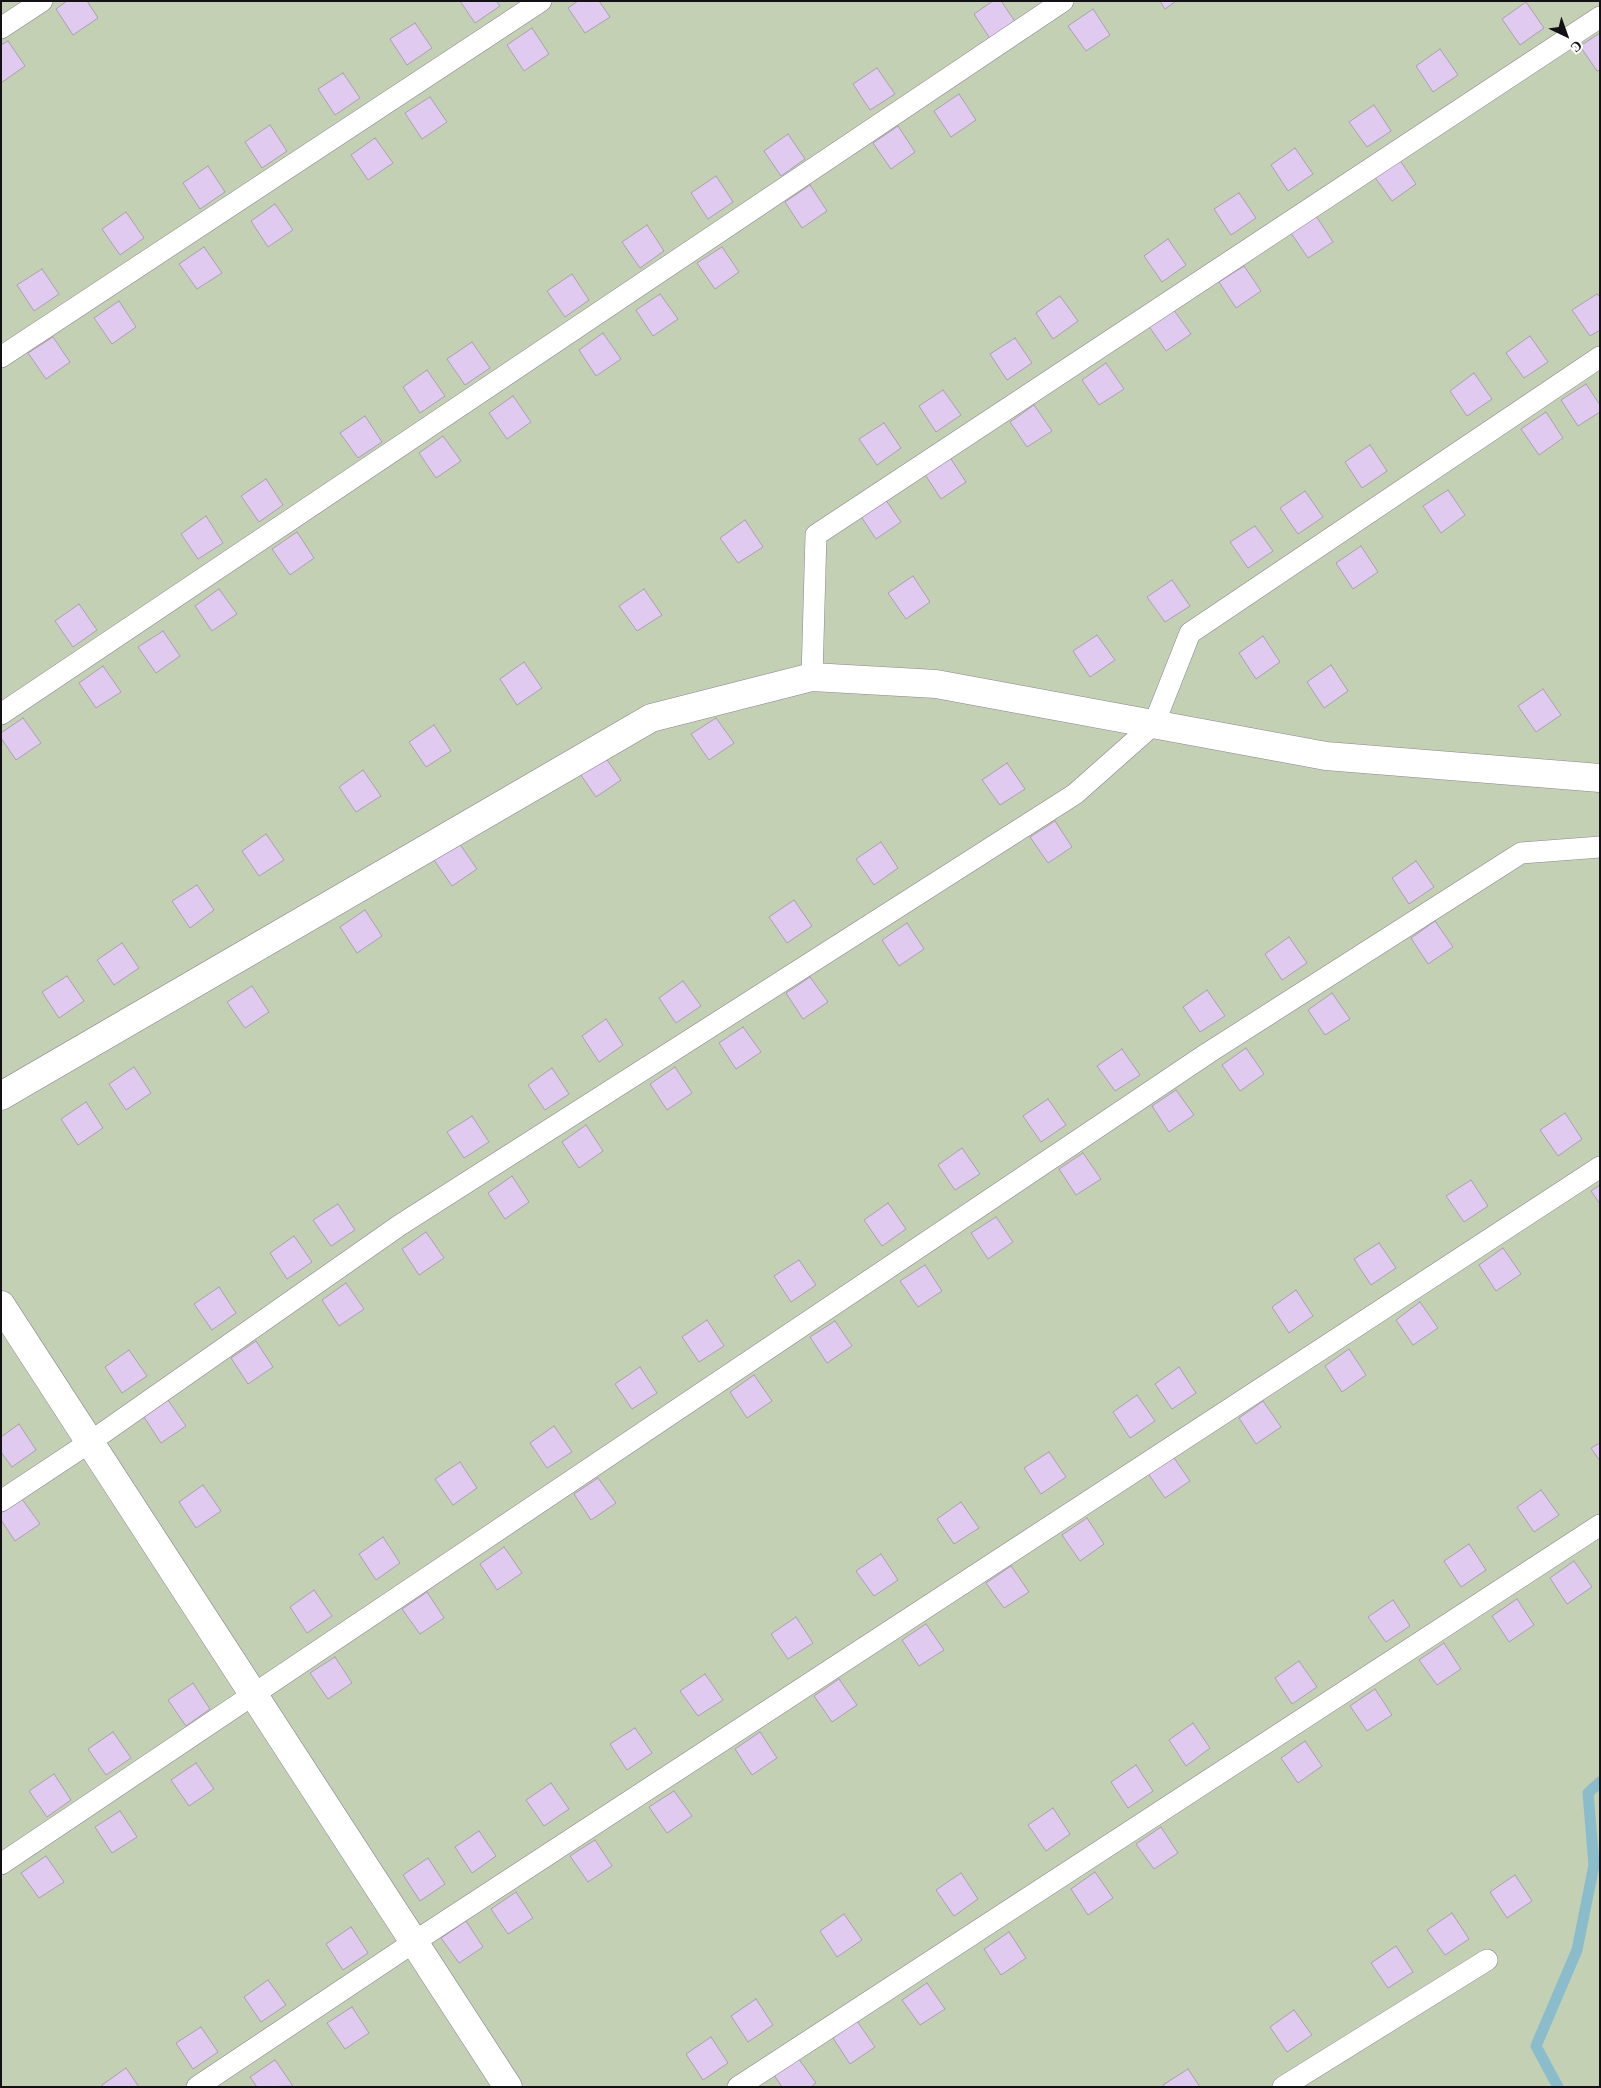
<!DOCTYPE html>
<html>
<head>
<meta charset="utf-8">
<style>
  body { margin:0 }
  #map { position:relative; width:1601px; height:2088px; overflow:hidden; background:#f0e6f6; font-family:Georgia,serif }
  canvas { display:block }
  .frame { position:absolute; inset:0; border:2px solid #141116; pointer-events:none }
  .north { position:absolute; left:1541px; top:10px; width:50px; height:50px; -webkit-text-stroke:4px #fff; paint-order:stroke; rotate:138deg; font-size:14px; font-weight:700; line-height:20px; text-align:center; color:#141116 }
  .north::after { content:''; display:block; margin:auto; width:18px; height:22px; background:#141116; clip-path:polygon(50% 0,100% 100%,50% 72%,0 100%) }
</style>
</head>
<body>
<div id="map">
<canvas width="1601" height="2088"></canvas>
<div class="frame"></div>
<div class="north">С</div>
</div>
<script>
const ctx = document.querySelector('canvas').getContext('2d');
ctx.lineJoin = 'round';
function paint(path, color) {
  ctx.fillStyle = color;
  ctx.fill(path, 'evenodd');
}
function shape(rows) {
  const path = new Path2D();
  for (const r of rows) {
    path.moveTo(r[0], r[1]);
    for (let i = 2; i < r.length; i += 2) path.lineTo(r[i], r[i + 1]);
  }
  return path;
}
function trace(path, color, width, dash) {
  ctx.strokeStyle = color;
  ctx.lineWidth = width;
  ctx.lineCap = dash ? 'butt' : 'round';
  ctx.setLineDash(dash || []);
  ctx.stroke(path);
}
const green = shape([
  [1,1,1600,1,1600,2087,1,2087]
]);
const stream = shape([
  [1558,2087,1536,2046,1577,1950,1594,1865,1588,1793,1600,1782]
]);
const building = shape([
  [67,1,87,1,98,18,73,35,56,9,67,1],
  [460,1,496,1,500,6,475,23,460,1],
  [578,1,599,1,610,17,585,33,568,8,578,1],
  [993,1,1001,1,1016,23,991,40,974,14,993,1],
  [1160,1,1176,1,1165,9,1160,1],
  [1526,2,1544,28,1520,45,1502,19,1526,2],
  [1093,9,1110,35,1086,51,1068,26,1093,9],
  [415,23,432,48,407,65,390,39,415,23],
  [532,28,549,54,524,71,507,45,532,28],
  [1600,33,1600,70,1597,71,1580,46,1600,33],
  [8,41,25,66,1,83,1,45,8,41],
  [1440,49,1458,75,1433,92,1416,66,1440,49],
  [877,68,895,94,870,110,853,84,877,68],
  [343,73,360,98,335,115,318,89,343,73],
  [959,94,976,120,951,137,934,111,959,94],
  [430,97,447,122,422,139,405,113,430,97],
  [1374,105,1391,131,1367,147,1349,122,1374,105],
  [270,125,287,151,262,168,245,142,270,125],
  [898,126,915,152,891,169,873,143,898,126],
  [788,134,805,159,781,176,764,151,788,134],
  [375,138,393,163,368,180,351,155,375,138],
  [1295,148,1313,174,1288,191,1271,165,1295,148],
  [1399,159,1416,184,1392,201,1374,176,1399,159],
  [208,166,225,192,200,209,183,183,208,166],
  [716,176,733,202,708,219,691,193,716,176],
  [810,185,827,211,802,228,785,202,810,185],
  [1239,193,1256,218,1231,235,1214,209,1239,193],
  [275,204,293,230,268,247,251,221,275,204],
  [126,212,144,238,120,255,102,229,126,212],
  [1316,216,1333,242,1308,258,1291,233,1316,216],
  [647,225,664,251,640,268,622,242,647,225],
  [1168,239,1186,265,1162,282,1144,256,1168,239],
  [204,247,222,273,197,289,179,264,204,247],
  [722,247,739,272,715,289,697,263,722,247],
  [1244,266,1261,291,1236,308,1219,282,1244,266],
  [42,269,59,294,34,311,17,285,42,269],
  [572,274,589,300,565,317,547,291,572,274],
  [660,294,678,319,653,336,636,310,660,294],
  [1597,294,1600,297,1600,330,1590,336,1572,310,1597,294],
  [1060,296,1078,321,1053,339,1036,313,1060,296],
  [119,301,136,327,112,344,94,318,119,301],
  [1173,309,1191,334,1166,351,1148,325,1173,309],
  [603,333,621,359,596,376,579,350,603,333],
  [1530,336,1548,362,1524,378,1506,353,1530,336],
  [53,337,70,362,46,379,28,353,53,337],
  [1015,338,1032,363,1007,380,990,354,1015,338],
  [472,342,490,368,465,385,447,359,472,342],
  [1106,363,1124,389,1099,405,1082,380,1106,363],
  [427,370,445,396,420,413,403,387,427,370],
  [1474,373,1492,399,1467,416,1450,391,1474,373],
  [1586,384,1600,405,1600,412,1578,426,1561,400,1586,384],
  [943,390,961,415,936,432,919,406,943,390],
  [513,396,531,422,507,439,489,413,513,396],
  [1034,405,1052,431,1027,447,1010,422,1034,405],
  [1546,412,1563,438,1539,455,1521,429,1546,412],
  [365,416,382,442,358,458,340,433,365,416],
  [884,423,901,448,877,465,859,439,884,423],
  [443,436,461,461,436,478,419,453,443,436],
  [1370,445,1387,471,1362,488,1345,462,1370,445],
  [949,456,966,482,941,499,924,473,949,456],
  [266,479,283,505,259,522,241,496,266,479],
  [1448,490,1465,515,1441,533,1423,506,1448,490],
  [1305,491,1323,517,1298,534,1280,508,1305,491],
  [883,496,901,522,876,539,858,512,883,496],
  [206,516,223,543,198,559,181,534,206,516],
  [745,520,763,547,738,563,720,538,745,520],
  [1255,526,1273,551,1248,568,1230,542,1255,526],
  [297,532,314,558,290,575,272,549,297,532],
  [1361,546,1378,572,1353,589,1336,563,1361,546],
  [913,576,930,602,906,619,888,593,913,576],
  [1172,580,1190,606,1165,622,1147,597,1172,580],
  [219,589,237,614,212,631,195,606,219,589],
  [644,589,662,615,637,631,619,606,644,589],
  [79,604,97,630,73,647,55,621,79,604],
  [163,631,180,656,156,673,138,647,163,631],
  [1097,635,1115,660,1090,677,1073,651,1097,635],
  [1263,636,1280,662,1256,679,1239,653,1263,636],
  [524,662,542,688,517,705,500,679,524,662],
  [1331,665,1348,691,1324,708,1307,682,1331,665],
  [103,666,121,692,96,708,79,683,103,666],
  [1543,689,1561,715,1536,732,1518,706,1543,689],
  [23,718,41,743,16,760,1,738,1,733,23,718],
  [716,718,734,743,709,760,691,734,716,718],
  [434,725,451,751,426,767,409,742,434,725],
  [603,754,621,780,596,797,578,771,603,754],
  [1007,763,1025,789,1000,805,982,780,1007,763],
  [363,770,381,796,356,812,339,787,363,770],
  [1055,821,1072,847,1048,863,1030,837,1055,821],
  [266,834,284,860,259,876,242,851,266,834],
  [881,842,898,868,874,885,856,859,881,842],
  [459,843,477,869,452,886,434,860,459,843],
  [1416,861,1434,887,1409,904,1392,878,1416,861],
  [197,885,214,910,190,928,172,901,197,885],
  [794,900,812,926,787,943,769,917,794,900],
  [365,910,382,936,357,953,340,927,365,910],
  [1435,921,1453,947,1428,964,1411,938,1435,921],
  [907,923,924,949,899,966,882,940,907,923],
  [1289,937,1307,963,1282,980,1265,954,1289,937],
  [122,943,139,968,114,985,97,960,122,943],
  [67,976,84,1001,59,1018,42,992,67,976],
  [810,977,828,1002,803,1019,786,993,810,977],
  [683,981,701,1006,676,1023,659,998,683,981],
  [252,986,269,1012,245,1028,227,1002,252,986],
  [1207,990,1225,1016,1200,1032,1183,1007,1207,990],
  [1332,993,1350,1019,1325,1035,1308,1010,1332,993],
  [606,1019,623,1045,599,1062,582,1036,606,1019],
  [743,1027,761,1052,736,1069,719,1043,743,1027],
  [1246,1048,1264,1074,1240,1091,1222,1065,1246,1048],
  [1122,1049,1140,1075,1115,1091,1097,1066,1122,1049],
  [134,1067,151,1093,126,1110,109,1084,134,1067],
  [675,1067,692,1093,667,1110,650,1084,675,1067],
  [552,1068,569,1094,545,1110,528,1085,552,1068],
  [1176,1090,1194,1115,1169,1132,1152,1106,1176,1090],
  [1048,1099,1066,1125,1041,1142,1023,1116,1048,1099],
  [86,1102,103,1128,78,1145,61,1119,86,1102],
  [1565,1113,1582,1139,1558,1156,1540,1130,1565,1113],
  [472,1116,489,1142,464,1158,447,1132,472,1116],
  [586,1125,603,1151,579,1168,562,1142,586,1125],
  [962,1148,980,1174,955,1190,938,1165,962,1148],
  [1083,1153,1101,1179,1076,1195,1059,1169,1083,1153],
  [512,1176,529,1202,505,1219,488,1193,512,1176],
  [1471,1180,1488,1206,1464,1222,1446,1196,1471,1180],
  [1600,1185,1600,1204,1591,1191,1600,1185],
  [888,1203,906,1229,882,1246,864,1220,888,1203],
  [338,1204,355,1230,331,1246,313,1220,338,1204],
  [996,1217,1013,1242,988,1259,971,1233,996,1217],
  [426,1232,444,1258,419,1275,402,1249,426,1232],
  [294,1236,312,1262,287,1279,270,1253,294,1236],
  [1379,1243,1396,1268,1371,1285,1354,1259,1379,1243],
  [1503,1248,1521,1274,1496,1291,1479,1265,1503,1248],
  [799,1260,816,1285,791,1302,774,1276,799,1260],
  [925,1265,942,1291,918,1307,900,1281,925,1265],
  [346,1283,364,1309,339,1326,322,1300,346,1283],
  [219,1287,236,1313,212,1330,194,1304,219,1287],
  [1296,1290,1313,1316,1289,1333,1272,1307,1296,1290],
  [1420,1302,1438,1328,1413,1345,1396,1320,1420,1302],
  [707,1320,724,1346,699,1362,682,1337,707,1320],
  [835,1321,852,1346,827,1363,810,1337,835,1321],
  [256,1341,273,1367,248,1384,231,1358,256,1341],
  [1349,1349,1366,1375,1342,1392,1325,1366,1349,1349],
  [129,1350,147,1376,122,1393,105,1367,129,1350],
  [640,1367,657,1393,632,1409,615,1384,640,1367],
  [1179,1367,1196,1393,1172,1409,1155,1384,1179,1367],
  [754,1375,772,1401,747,1418,730,1392,754,1375],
  [1137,1395,1155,1421,1130,1438,1113,1412,1137,1395],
  [168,1400,186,1426,161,1443,144,1417,168,1400],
  [1263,1401,1281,1427,1256,1444,1239,1418,1263,1401],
  [19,1424,36,1450,12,1467,1,1452,1,1437,19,1424],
  [554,1426,572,1452,547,1468,530,1443,554,1426],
  [1600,1443,1600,1461,1591,1448,1600,1443],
  [1049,1452,1066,1477,1041,1494,1024,1468,1049,1452],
  [1172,1455,1190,1481,1165,1498,1147,1472,1172,1455],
  [460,1462,477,1488,453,1505,435,1479,460,1462],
  [598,1478,616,1503,591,1520,574,1494,598,1478],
  [203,1485,221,1511,196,1528,179,1502,203,1485],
  [1541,1490,1559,1515,1534,1532,1517,1507,1541,1490],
  [22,1499,40,1524,15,1541,1,1520,1,1513,22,1499],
  [961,1502,979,1528,954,1544,937,1519,961,1502],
  [1087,1518,1104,1544,1080,1561,1062,1535,1087,1518],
  [383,1537,400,1563,376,1580,359,1554,383,1537],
  [1469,1544,1486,1570,1461,1587,1444,1561,1469,1544],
  [504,1547,522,1573,497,1590,480,1564,504,1547],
  [881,1554,898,1580,874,1596,856,1571,881,1554],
  [1574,1561,1592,1587,1567,1604,1550,1578,1574,1561],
  [1011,1566,1029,1592,1004,1608,986,1583,1011,1566],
  [314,1590,332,1616,307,1633,290,1607,314,1590],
  [427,1592,444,1618,420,1634,402,1609,427,1592],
  [1517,1599,1534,1625,1509,1642,1492,1616,1517,1599],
  [1393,1600,1410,1626,1386,1642,1368,1617,1393,1600],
  [796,1617,813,1643,788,1659,771,1634,796,1617],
  [926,1624,944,1650,919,1666,902,1640,926,1624],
  [1444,1643,1461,1669,1437,1685,1419,1660,1444,1643],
  [335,1657,352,1683,328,1699,310,1673,335,1657],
  [1299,1661,1317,1687,1292,1704,1275,1678,1299,1661],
  [705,1674,723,1700,698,1716,680,1691,705,1674],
  [839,1679,857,1705,832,1722,814,1696,839,1679],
  [193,1683,210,1709,186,1726,168,1700,193,1683],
  [1375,1689,1392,1715,1367,1731,1350,1706,1375,1689],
  [1193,1723,1210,1748,1186,1766,1169,1740,1193,1723],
  [635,1728,652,1753,627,1770,610,1744,635,1728],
  [113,1732,131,1758,106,1775,88,1749,113,1732],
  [760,1732,777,1758,752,1775,735,1749,760,1732],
  [1305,1741,1322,1766,1298,1783,1281,1758,1305,1741],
  [196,1763,214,1789,189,1806,171,1780,196,1763],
  [1136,1765,1153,1791,1128,1808,1111,1782,1136,1765],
  [54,1774,71,1800,47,1817,29,1791,54,1774],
  [551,1783,569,1809,544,1826,526,1800,551,1783],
  [674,1791,692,1816,667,1833,649,1807,674,1791],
  [1053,1808,1070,1834,1046,1851,1028,1825,1053,1808],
  [120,1811,137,1837,112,1853,95,1827,120,1811],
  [1161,1827,1178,1853,1154,1869,1136,1844,1161,1827],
  [479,1831,496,1856,472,1873,455,1847,479,1831],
  [595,1840,612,1866,588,1882,570,1856,595,1840],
  [46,1856,64,1882,39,1898,21,1873,46,1856],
  [428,1858,445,1884,420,1901,403,1875,428,1858],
  [1095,1872,1113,1898,1088,1915,1071,1889,1095,1872],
  [961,1873,978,1899,954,1916,936,1890,961,1873],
  [1515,1875,1532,1901,1507,1918,1490,1892,1515,1875],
  [516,1892,533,1918,508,1934,491,1909,516,1892],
  [1452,1913,1469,1939,1445,1955,1427,1930,1452,1913],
  [844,1914,862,1940,837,1957,820,1931,844,1914],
  [466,1921,483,1947,459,1963,441,1938,466,1921],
  [351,1927,368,1953,343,1970,326,1944,351,1927],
  [1009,1932,1026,1958,1001,1975,984,1949,1009,1932],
  [1396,1946,1413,1972,1388,1988,1371,1963,1396,1946],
  [268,1980,286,2005,261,2022,244,1997,268,1980],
  [927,1983,945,2009,920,2025,902,2000,927,1983],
  [756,1999,773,2025,748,2042,731,2016,756,1999],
  [352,2007,369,2033,345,2049,327,2023,352,2007],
  [1294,2010,1312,2035,1287,2052,1270,2027,1294,2010],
  [857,2021,875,2047,850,2064,833,2038,857,2021],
  [201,2027,218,2052,193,2069,176,2043,201,2027],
  [711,2037,728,2063,703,2080,686,2054,711,2037],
  [798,2058,816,2083,811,2087,782,2087,774,2075,798,2058],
  [275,2060,293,2086,257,2087,250,2077,275,2060],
  [126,2068,139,2087,103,2087,102,2085,126,2068],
  [1188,2069,1200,2087,1164,2087,1163,2085,1188,2069]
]);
const lane = shape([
  [1,28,42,1],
  [1,357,541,1],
  [812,677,816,535,1600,17],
  [1,714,1063,1],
  [1,1501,90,1442,400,1225,1075,794,1154,724,1190,633,1600,357],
  [1,1864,1208,1053,1521,853,1600,847],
  [197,2087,414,1942,1600,1167],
  [738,2087,1600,1525],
  [1283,2087,1487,1960]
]);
const street = shape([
  [1,1096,651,718,812,677,936,684,1326,756,1600,778],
  [1,1305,508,2087]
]);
paint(green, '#c3d0b3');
trace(stream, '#8bbccb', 11);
paint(building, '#e0caef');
trace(building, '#aaa1b0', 1);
trace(lane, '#8c8492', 22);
trace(street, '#8c8492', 29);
trace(lane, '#fff', 21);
trace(street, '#fff', 28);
</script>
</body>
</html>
